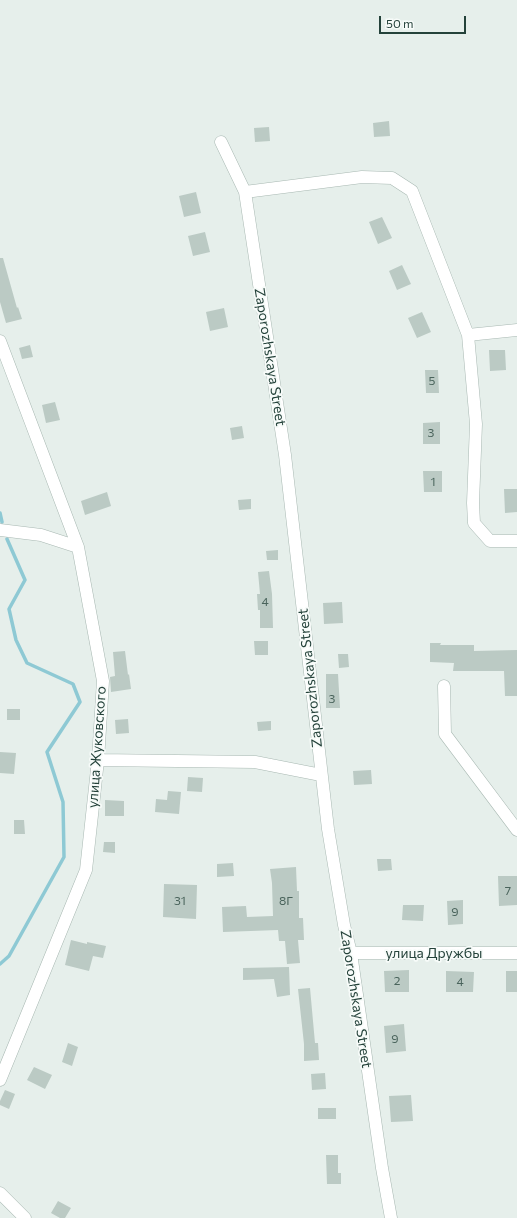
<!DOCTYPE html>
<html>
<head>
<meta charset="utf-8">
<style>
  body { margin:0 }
  #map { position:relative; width:517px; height:1218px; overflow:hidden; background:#e6efeb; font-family:Commissioner,sans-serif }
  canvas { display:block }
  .scale { position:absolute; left:379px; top:16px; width:87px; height:18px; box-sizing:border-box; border:2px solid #24423a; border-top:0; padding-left:5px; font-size:12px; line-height:14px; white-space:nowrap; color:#24423a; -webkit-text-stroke:3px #f7fbf9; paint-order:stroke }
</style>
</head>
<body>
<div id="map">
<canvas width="517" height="1218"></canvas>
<div class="scale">50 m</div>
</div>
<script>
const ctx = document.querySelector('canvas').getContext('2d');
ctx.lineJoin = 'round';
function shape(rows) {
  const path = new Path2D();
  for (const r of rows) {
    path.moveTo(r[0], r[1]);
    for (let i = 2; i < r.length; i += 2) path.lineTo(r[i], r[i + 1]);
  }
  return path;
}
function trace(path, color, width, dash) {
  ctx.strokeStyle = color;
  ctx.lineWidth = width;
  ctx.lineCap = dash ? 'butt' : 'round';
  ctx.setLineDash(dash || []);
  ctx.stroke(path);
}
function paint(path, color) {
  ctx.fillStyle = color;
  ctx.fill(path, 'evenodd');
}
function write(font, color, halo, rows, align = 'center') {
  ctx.font = font + ' Commissioner,sans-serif';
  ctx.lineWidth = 3.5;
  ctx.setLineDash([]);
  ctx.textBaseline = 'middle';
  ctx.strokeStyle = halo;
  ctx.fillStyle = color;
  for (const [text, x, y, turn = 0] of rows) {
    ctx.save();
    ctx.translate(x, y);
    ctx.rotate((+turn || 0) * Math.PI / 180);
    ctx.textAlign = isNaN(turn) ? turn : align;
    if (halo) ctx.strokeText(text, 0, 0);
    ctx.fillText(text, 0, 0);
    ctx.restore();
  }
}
const stream = shape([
  [0,513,2,522],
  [0,964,9,956,64,857,63,802,47,752,80,702,73,684,27,663,16,640,9,609,25,580,7,539]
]);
const building = shape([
  [389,121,390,136,374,137,373,123],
  [269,127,270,141,255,142,254,128],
  [196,192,201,213,184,217,179,196],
  [382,217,392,238,378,244,369,222],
  [205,232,210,252,193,256,188,236],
  [0,258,3,258,17,308,18,307,22,319,6,323,0,302],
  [402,265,411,284,397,290,389,271],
  [224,308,228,327,210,331,206,312],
  [422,312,431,332,417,338,408,318],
  [30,345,33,357,22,359,19,348],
  [489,350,505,350,506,370,490,371],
  [425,370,438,370,439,393,426,393],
  [55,402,60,420,46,423,42,405],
  [440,422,440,444,423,444,423,423],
  [242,426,244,438,232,440,230,428],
  [423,471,442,471,442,492,424,492],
  [504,489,517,489,517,512,505,513],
  [107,492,111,506,85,515,81,501],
  [251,499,251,509,239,510,238,500],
  [278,550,278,560,267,560,266,551],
  [269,571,272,594,273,628,260,628,260,610,258,610,257,594,260,594,258,572],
  [342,602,343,623,324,624,323,603],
  [254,641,268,641,268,655,255,655],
  [430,643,441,643,440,645,474,645,474,651,517,650,517,696,505,696,504,671,453,671,454,663,430,662],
  [125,651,128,675,129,674,131,689,111,692,110,677,115,676,113,652],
  [338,654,348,654,349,667,339,668],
  [326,674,338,674,340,708,326,708],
  [7,709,20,709,20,720,7,720],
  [128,719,129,733,116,734,115,720],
  [271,721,271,730,258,731,257,722],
  [0,752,16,753,14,774,0,773],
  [371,770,372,784,354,785,353,771],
  [188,777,203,778,202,792,187,791],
  [168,791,181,792,179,814,155,812,156,799,167,800],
  [105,800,124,801,124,816,105,816],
  [14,820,24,820,25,834,14,834],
  [104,842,115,842,115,853,103,852],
  [377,859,391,859,392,870,378,871],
  [233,863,234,876,217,877,217,864],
  [296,867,297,891,299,891,299,918,303,918,304,940,298,940,300,963,287,964,285,941,279,941,278,930,223,932,222,907,246,906,247,917,273,916,272,883,270,869],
  [498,876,517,876,517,905,499,906],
  [164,884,197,885,196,919,163,917],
  [463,900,463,924,448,925,447,901],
  [403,905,424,905,423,921,402,920],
  [71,940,87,944,87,942,106,946,103,958,93,956,89,971,65,965],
  [289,967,290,995,277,997,274,979,243,980,243,968],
  [409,970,409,992,385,992,384,971],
  [446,971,474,972,473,992,446,992],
  [506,971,517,971,517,992,506,992],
  [310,988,315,1043,318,1043,319,1060,304,1061,304,1044,298,989],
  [404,1024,406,1051,386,1053,384,1026],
  [68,1043,78,1047,72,1066,62,1062],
  [34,1067,52,1075,45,1089,27,1080],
  [325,1073,326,1089,312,1090,311,1074],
  [5,1090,15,1094,9,1109,0,1105,0,1101],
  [411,1095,413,1121,391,1122,389,1096],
  [318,1108,336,1108,336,1119,318,1119],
  [326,1155,338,1155,338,1173,341,1173,341,1184,327,1184],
  [58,1201,71,1208,65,1218,60,1218,51,1213]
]);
const minor = shape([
  [221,142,245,192,285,455,328,829,344,925,351,953,382,1168,391,1218],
  [245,192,362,177,392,178,412,191,468,335,476,424,473,503,474,523,490,541,517,541],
  [468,335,517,330],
  [0,341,78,547,103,681,98,760,86,870,0,1080],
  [0,530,41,535,78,547],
  [444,686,445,734,517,830],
  [98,760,255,762,321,775],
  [351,953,517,953],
  [0,1193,25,1218]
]);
const numberNames = [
  ["5",432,381],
  ["3",431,433],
  ["1",433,482],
  ["4",265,602],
  ["3",332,699],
  ["7",508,891],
  ["31",180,901],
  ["8Г",286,901],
  ["9",455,912],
  ["2",397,981],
  ["4",460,982],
  ["9",395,1039]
];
const streetNames = [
  ["Zaporozhskaya Street",270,357,81],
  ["Zaporozhskaya Street",310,678,-96],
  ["улица Жуковского",97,747,-86],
  ["улица Дружбы",434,953],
  ["Zaporozhskaya Street",356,999,81]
];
trace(stream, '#8ec9d4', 3.5);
paint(building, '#bbcac4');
trace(minor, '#a8b8b2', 13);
trace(minor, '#fff', 12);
write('12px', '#4a645c', null, numberNames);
write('14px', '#24423a', '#f7fbf9', streetNames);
</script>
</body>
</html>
